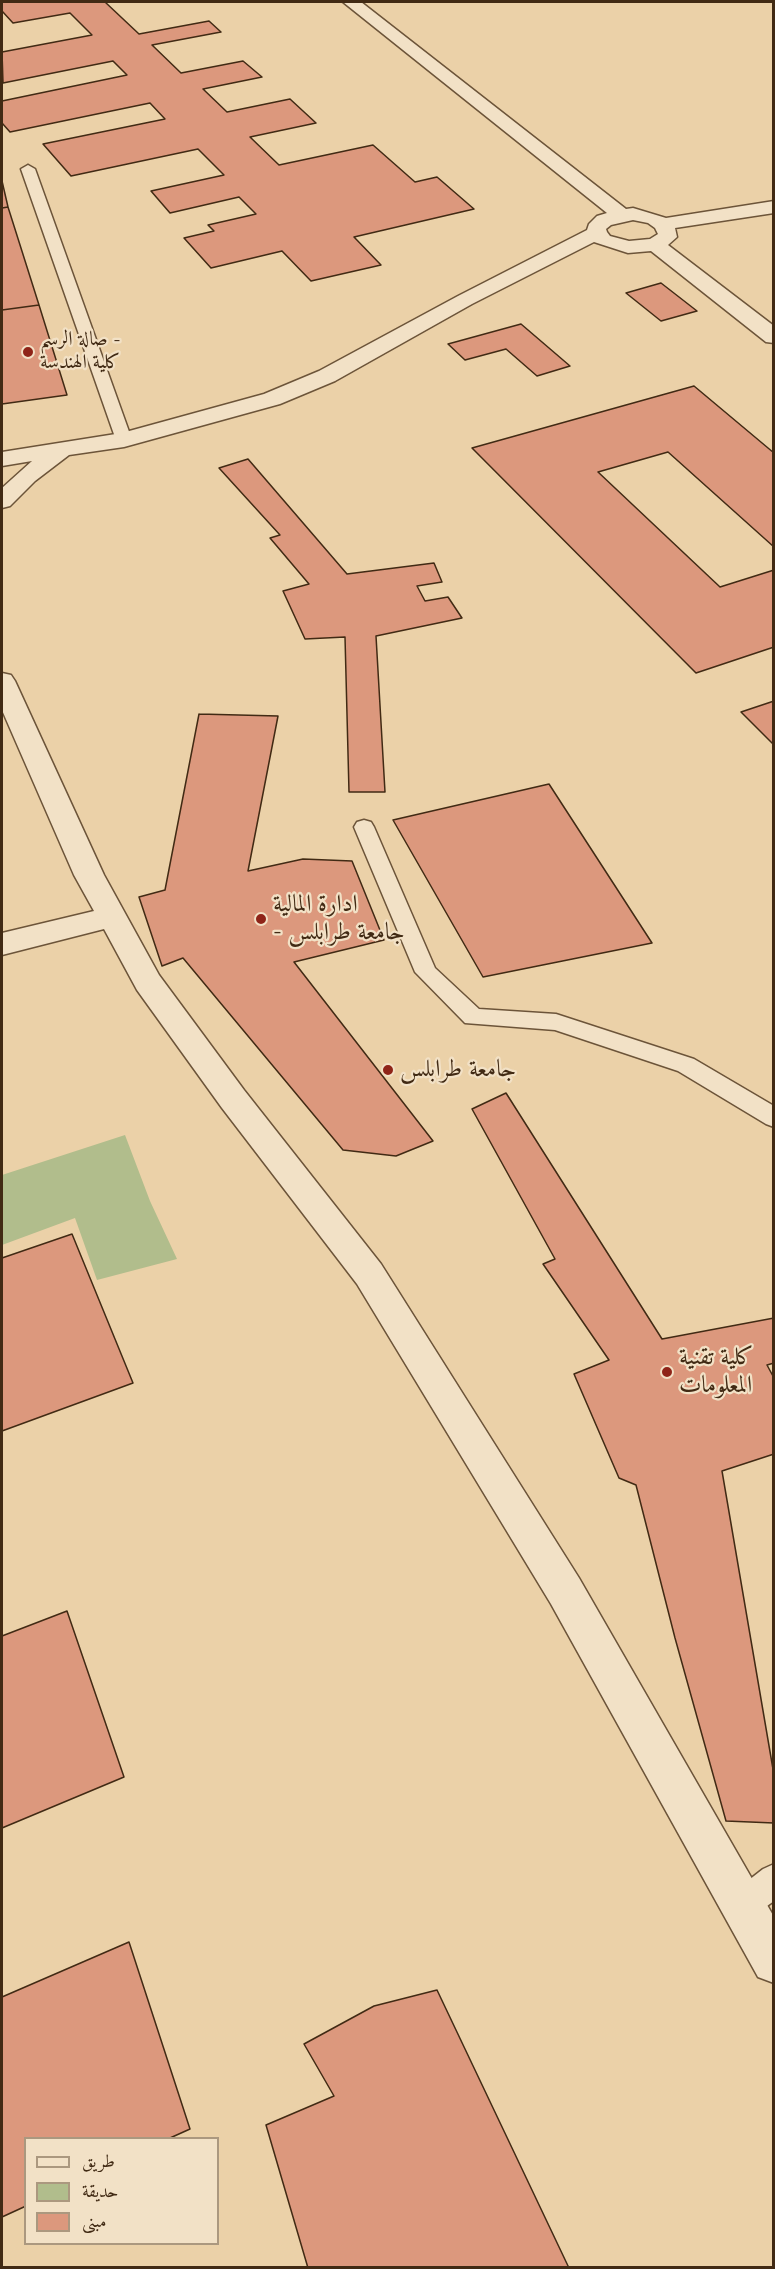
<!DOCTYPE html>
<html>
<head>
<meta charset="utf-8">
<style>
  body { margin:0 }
  #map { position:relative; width:775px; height:2269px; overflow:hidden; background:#ebd1a8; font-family:"Old Standard TT",Amiri,serif }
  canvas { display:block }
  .frame { position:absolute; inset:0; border:3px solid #412a14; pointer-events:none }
  .legend { position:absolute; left:24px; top:2137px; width:195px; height:108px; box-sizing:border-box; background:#f2e1c6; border:2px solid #ab987f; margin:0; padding:8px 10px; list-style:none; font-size:18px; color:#412a14 }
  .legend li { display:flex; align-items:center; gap:12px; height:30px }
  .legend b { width:30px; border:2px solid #ab987f }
</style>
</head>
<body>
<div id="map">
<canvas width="775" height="2269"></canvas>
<div class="frame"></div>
<ul class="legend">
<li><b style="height:8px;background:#f2e1c6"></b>طريق</li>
<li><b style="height:16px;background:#b1bd8c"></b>حديقة</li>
<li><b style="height:16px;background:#dc987d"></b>مبنى</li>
</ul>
</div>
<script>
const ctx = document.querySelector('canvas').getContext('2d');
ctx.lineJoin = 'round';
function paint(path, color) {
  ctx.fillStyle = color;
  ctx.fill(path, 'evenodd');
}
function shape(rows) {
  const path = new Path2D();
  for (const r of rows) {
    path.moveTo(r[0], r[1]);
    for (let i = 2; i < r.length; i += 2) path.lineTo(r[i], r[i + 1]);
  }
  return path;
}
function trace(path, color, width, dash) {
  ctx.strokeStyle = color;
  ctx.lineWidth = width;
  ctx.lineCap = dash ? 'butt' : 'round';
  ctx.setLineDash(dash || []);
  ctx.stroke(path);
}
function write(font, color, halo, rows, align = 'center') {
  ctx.font = font + ' "Old Standard TT",Amiri,serif';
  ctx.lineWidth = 4.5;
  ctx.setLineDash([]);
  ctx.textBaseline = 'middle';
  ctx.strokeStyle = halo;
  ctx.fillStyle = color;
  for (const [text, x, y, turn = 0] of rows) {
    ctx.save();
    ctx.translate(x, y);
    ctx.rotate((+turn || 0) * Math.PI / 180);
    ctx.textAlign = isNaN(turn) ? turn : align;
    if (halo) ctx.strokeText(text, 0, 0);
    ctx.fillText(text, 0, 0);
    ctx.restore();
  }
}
const green = shape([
  [125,1135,150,1201,177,1259,97,1280,75,1218,2,1245,2,1175]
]);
const building = shape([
  [2,2,105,2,139,34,209,21,221,32,152,45,181,73,243,61,262,77,203,89,227,112,290,99,316,123,250,137,279,165,373,145,415,182,437,177,474,209,354,237,381,265,311,281,282,251,211,268,184,238,214,231,208,225,256,214,239,197,170,213,151,191,224,175,198,149,71,176,43,144,165,119,150,103,10,132,2,123,2,101,127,75,113,61,3,83,2,52,92,35,70,13,13,23,2,11,2,2],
  [2,181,8,207,2,208,2,181],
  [8,207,39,305,2,310,2,208,8,207],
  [661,283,697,311,661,321,626,293,661,283],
  [39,305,67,395,2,404,2,310,39,305],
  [521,324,570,366,537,376,506,349,465,360,448,344,521,324],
  [694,386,774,453,774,547,668,452,598,472,720,587,774,570,774,647,696,673,472,448,694,386],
  [248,459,347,574,434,563,442,582,417,586,425,601,448,597,462,618,376,636,385,792,349,792,345,637,305,639,283,591,309,584,270,538,280,535,219,468,248,459],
  [774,701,774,745,741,712,774,701],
  [199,714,278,716,248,871,303,859,352,861,384,940,294,962,433,1141,396,1156,343,1150,183,958,162,966,139,897,165,890,199,714],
  [549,784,652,943,483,977,393,820,549,784],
  [506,1093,662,1339,774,1318,774,1363,767,1365,774,1378,774,1454,722,1471,774,1775,774,1823,726,1821,675,1638,636,1485,619,1478,574,1374,609,1360,543,1264,555,1259,472,1109,506,1093],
  [72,1234,133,1383,2,1431,2,1258,72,1234],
  [67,1611,124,1777,2,1828,2,1636,67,1611],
  [129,1942,190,2129,170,2138,26,2138,26,2206,2,2217,2,1997,129,1942],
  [437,1990,569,2268,308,2268,266,2125,334,2096,304,2044,374,2006,437,1990]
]);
const lane = shape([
  [28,165,35,169,132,440,130,444,118,444,116,440,21,169,28,165],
  [364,820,371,822,374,827,435,968,479,1009,556,1014,694,1059,774,1106,774,1127,766,1124,678,1071,555,1030,465,1023,415,972,354,827,357,822,364,820],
  [774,1864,774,1901,753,1916,742,1921,731,1916,726,1905,731,1894,763,1869,774,1864]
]);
const street = shape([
  [343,2,361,2,626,209,633,208,666,218,774,201,774,213,675,228,677,237,668,245,774,326,774,343,766,342,651,251,628,253,594,242,472,304,335,381,280,404,124,447,69,455,35,481,10,506,2,508,2,488,32,461,2,466,2,452,122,433,264,394,319,371,458,296,587,230,589,224,597,216,607,213,343,2],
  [633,220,648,223,655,228,658,234,650,239,629,241,610,236,607,232,606,229,611,225,633,220],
  [2,673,11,675,15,681,104,875,159,975,244,1090,381,1264,579,1578,774,1917,774,1983,758,1977,551,1604,357,1284,222,1108,137,990,104,929,2,955,2,933,94,911,74,875,2,710,2,673]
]);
const markers = [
  [28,352,6,"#8f2418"],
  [261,919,6,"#8f2418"],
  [388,1070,6,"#8f2418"],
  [667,1372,6,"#8f2418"]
];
const farPoinames = [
  ["صالة الرسم -",40,340],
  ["كلية الهندسة",40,363]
];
const poiNames = [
  ["ادارة المالية",273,905],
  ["- جامعة طرابلس",273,933],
  ["جامعة طرابلس",400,1070],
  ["كلية تقنية",679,1358],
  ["المعلومات",679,1386]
];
paint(green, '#b1bd8c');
paint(building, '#dc987d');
trace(building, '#412a14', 1.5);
trace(lane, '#6c5439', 3);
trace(street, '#6c5439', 3);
paint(lane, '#f2e1c6');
paint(street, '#f2e1c6');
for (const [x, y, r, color] of markers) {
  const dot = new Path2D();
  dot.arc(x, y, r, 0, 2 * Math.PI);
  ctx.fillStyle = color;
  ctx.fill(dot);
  trace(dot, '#f2e1c6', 2);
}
write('20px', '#412a14', '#f2e1c6', farPoinames, 'left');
write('24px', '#412a14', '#f2e1c6', poiNames, 'left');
</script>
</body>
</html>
